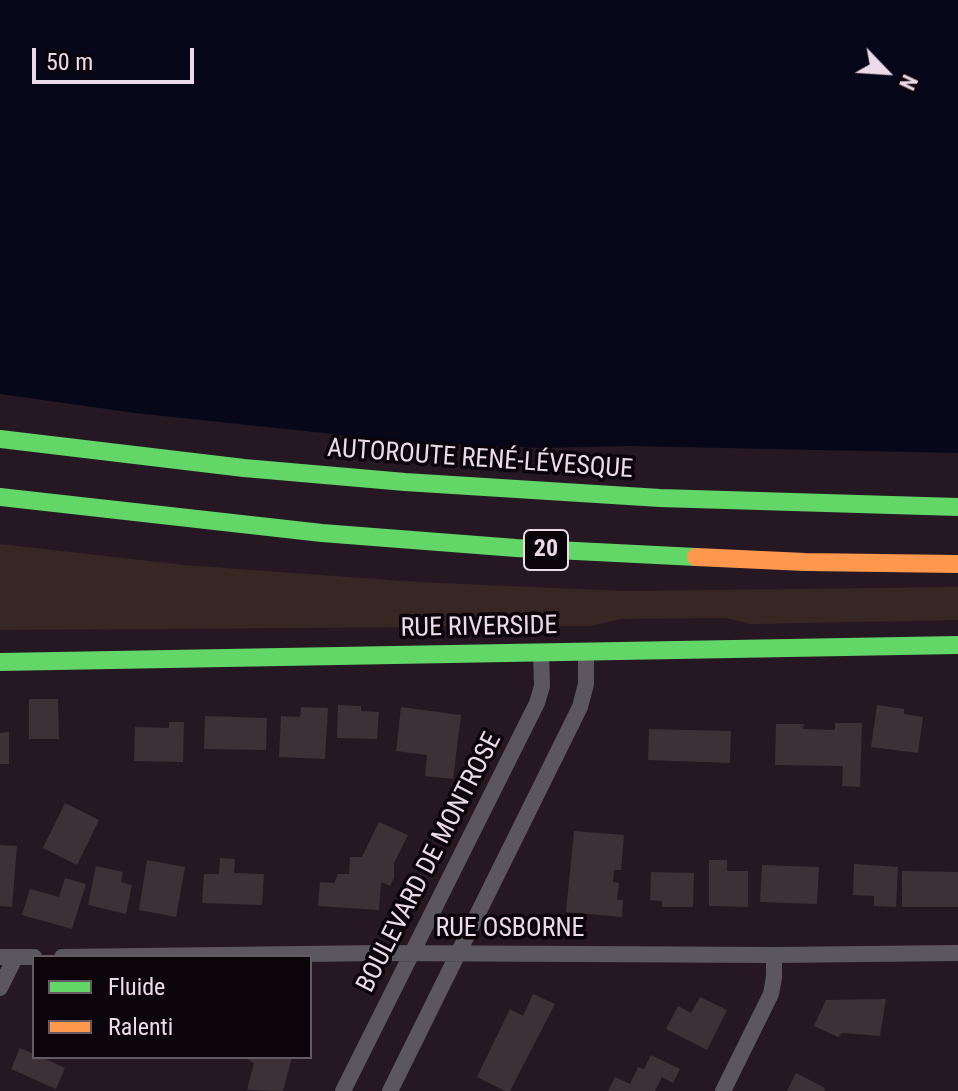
<!DOCTYPE html>
<html>
<head>
<meta charset="utf-8">
<style>
  body { margin:0 }
  #map { position:relative; width:958px; height:1091px; overflow:hidden; background:#251822; font-family:"Roboto Condensed",sans-serif }
  canvas { display:block }
  .legend { position:absolute; left:32px; top:955px; width:280px; height:104px; box-sizing:border-box; background:#0c040b; border:2px solid #655a63; margin:0; padding:10px 14px; list-style:none; font-size:24px; color:#ebdbe8 }
  .legend li { display:flex; align-items:center; gap:16px; height:40px }
  .legend b { width:40px; border:2px solid #655a63 }
  .north { position:absolute; left:846px; top:32px; width:80px; height:80px; -webkit-text-stroke:6px #0c040b; paint-order:stroke; rotate:115deg; font-size:22px; font-weight:700; line-height:32px; text-align:center; color:#ebdbe8 }
  .north::after { content:''; display:block; margin:auto; width:28px; height:36px; background:#ebdbe8; clip-path:polygon(50% 0,100% 100%,50% 72%,0 100%) }
  .scale { position:absolute; left:32px; top:48px; width:162px; height:36px; box-sizing:border-box; border:4px solid #ebdbe8; border-top:0; padding-left:10px; font-size:24px; line-height:28px; white-space:nowrap; color:#ebdbe8; -webkit-text-stroke:6px #0c040b; paint-order:stroke }
</style>
</head>
<body>
<div id="map">
<canvas width="958" height="1091"></canvas>
<ul class="legend">
<li><b style="height:10px;background:#63d668"></b>Fluide</li>
<li><b style="height:10px;background:#ff974d"></b>Ralenti</li>
</ul>
<div class="north">N</div>
<div class="scale">50 m</div>
</div>
<script>
const ctx = document.querySelector('canvas').getContext('2d');
ctx.lineJoin = 'round';
function paint(path, color) {
  ctx.fillStyle = color;
  ctx.fill(path, 'evenodd');
}
function shape(rows) {
  const path = new Path2D();
  for (const r of rows) {
    path.moveTo(r[0], r[1]);
    for (let i = 2; i < r.length; i += 2) path.lineTo(r[i], r[i + 1]);
  }
  return path;
}
function trace(path, color, width, dash) {
  ctx.strokeStyle = color;
  ctx.lineWidth = width;
  ctx.lineCap = dash ? 'butt' : 'round';
  ctx.setLineDash(dash || []);
  ctx.stroke(path);
}
function write(font, color, halo, rows, align = 'center') {
  ctx.font = font + ' "Roboto Condensed",sans-serif';
  ctx.lineWidth = 7;
  ctx.setLineDash([]);
  ctx.textBaseline = 'middle';
  ctx.strokeStyle = halo;
  ctx.fillStyle = color;
  for (const [text, x, y, turn = 0] of rows) {
    ctx.save();
    ctx.translate(x, y);
    ctx.rotate((+turn || 0) * Math.PI / 180);
    ctx.textAlign = isNaN(turn) ? turn : align;
    if (halo) ctx.strokeText(text, 0, 0);
    ctx.fillText(text, 0, 0);
    ctx.restore();
  }
}
const green = shape([
  [0,544,184,565,417,582,625,591,958,587,958,620,751,624,725,618,621,619,591,626,0,630]
]);
const water = shape([
  [0,0,958,0,958,453,630,446,540,448,470,445,399,441,135,413,0,394]
]);
const building = shape([
  [29,699,58,699,59,739,29,739],
  [338,705,361,706,361,711,379,712,377,739,337,738],
  [877,705,904,709,904,714,923,717,918,753,871,747],
  [301,707,328,708,325,759,279,757,281,716,300,717],
  [401,707,461,715,453,779,425,776,427,755,396,751],
  [205,716,267,718,266,750,204,749],
  [169,722,184,722,183,762,134,761,135,727,169,728],
  [835,723,862,723,860,787,842,786,843,766,775,765,776,724,804,724,803,729,835,730],
  [649,729,731,731,730,763,648,760],
  [9,732,9,764,0,764,0,733],
  [65,803,99,820,77,865,43,848],
  [379,822,408,835,394,863,394,878,390,886,381,882,379,910,318,906,320,882,334,883,338,874,349,874,350,857,362,857],
  [574,831,624,835,621,870,614,870,613,882,619,883,617,900,623,900,622,917,566,912],
  [0,845,17,846,12,907,0,906],
  [220,858,235,859,234,873,264,874,262,905,202,903,204,874,219,874],
  [147,860,185,867,176,917,139,910],
  [709,860,727,860,727,871,748,871,748,907,709,906],
  [854,864,898,867,896,907,874,906,874,896,853,895],
  [762,865,819,867,817,904,760,902],
  [96,866,123,872,121,882,132,885,126,914,88,905],
  [902,871,958,872,958,907,902,907],
  [651,872,694,873,693,907,662,907,662,901,650,900],
  [65,878,86,884,72,929,22,915,30,889,59,897],
  [533,994,555,1004,510,1091,505,1091,477,1077,510,1009,523,1016],
  [700,997,727,1010,707,1050,666,1029,678,1006,691,1013],
  [886,999,880,1036,842,1033,838,1037,814,1026,826,1000],
  [20,1048,34,1054,34,1057,41,1057,65,1068,56,1089,11,1069],
  [651,1055,680,1069,673,1083,662,1077,655,1091,608,1091,615,1077,630,1084,638,1067,644,1069],
  [244,1057,292,1057,283,1091,247,1090,254,1063],
  [796,1073,825,1088,824,1091,787,1091]
]);
const street = shape([
  [0,957,34,957],
  [62,957,382,953,774,955,958,953],
  [0,988,15,958],
  [343,1091,537,703,542,686,541,652],
  [390,1091,580,707,586,684,586,652],
  [723,1091,771,994,774,977,774,955]
]);
const fast = shape([
  [0,439,244,468,405,482,660,498,958,507],
  [0,497,322,533,516,548,696,557],
  [0,662,958,645]
]);
const slow = shape([
  [696,557,805,562,958,564]
]);
const shields = [
  [546,550,44]
];
const shieldNames = [
  ["20",546,550]
];
const streetNames = [
  ["AUTOROUTE RENÉ-LÉVESQUE",480,460,4],
  ["RUE RIVERSIDE",479,628,-1],
  ["BOULEVARD DE MONTROSE",430,863,-63],
  ["RUE OSBORNE",510,929]
];
paint(green, '#382624');
paint(water, '#07071a');
paint(building, '#3d3137');
trace(street, '#5c5661', 16);
trace(fast, '#63d668', 18);
trace(slow, '#ff974d', 18);
for (const [x, y, w] of shields) {
  const box = new Path2D();
  box.roundRect(x - w / 2, y - 20, w, 40, 6);
  ctx.fillStyle = '#0c040b';
  ctx.fill(box);
  trace(box, '#ebdbe8', 2);
}
write('bold 24px', '#ebdbe8', null, shieldNames);
write('26px', '#ebdbe8', '#0c040b', streetNames);
</script>
</body>
</html>
